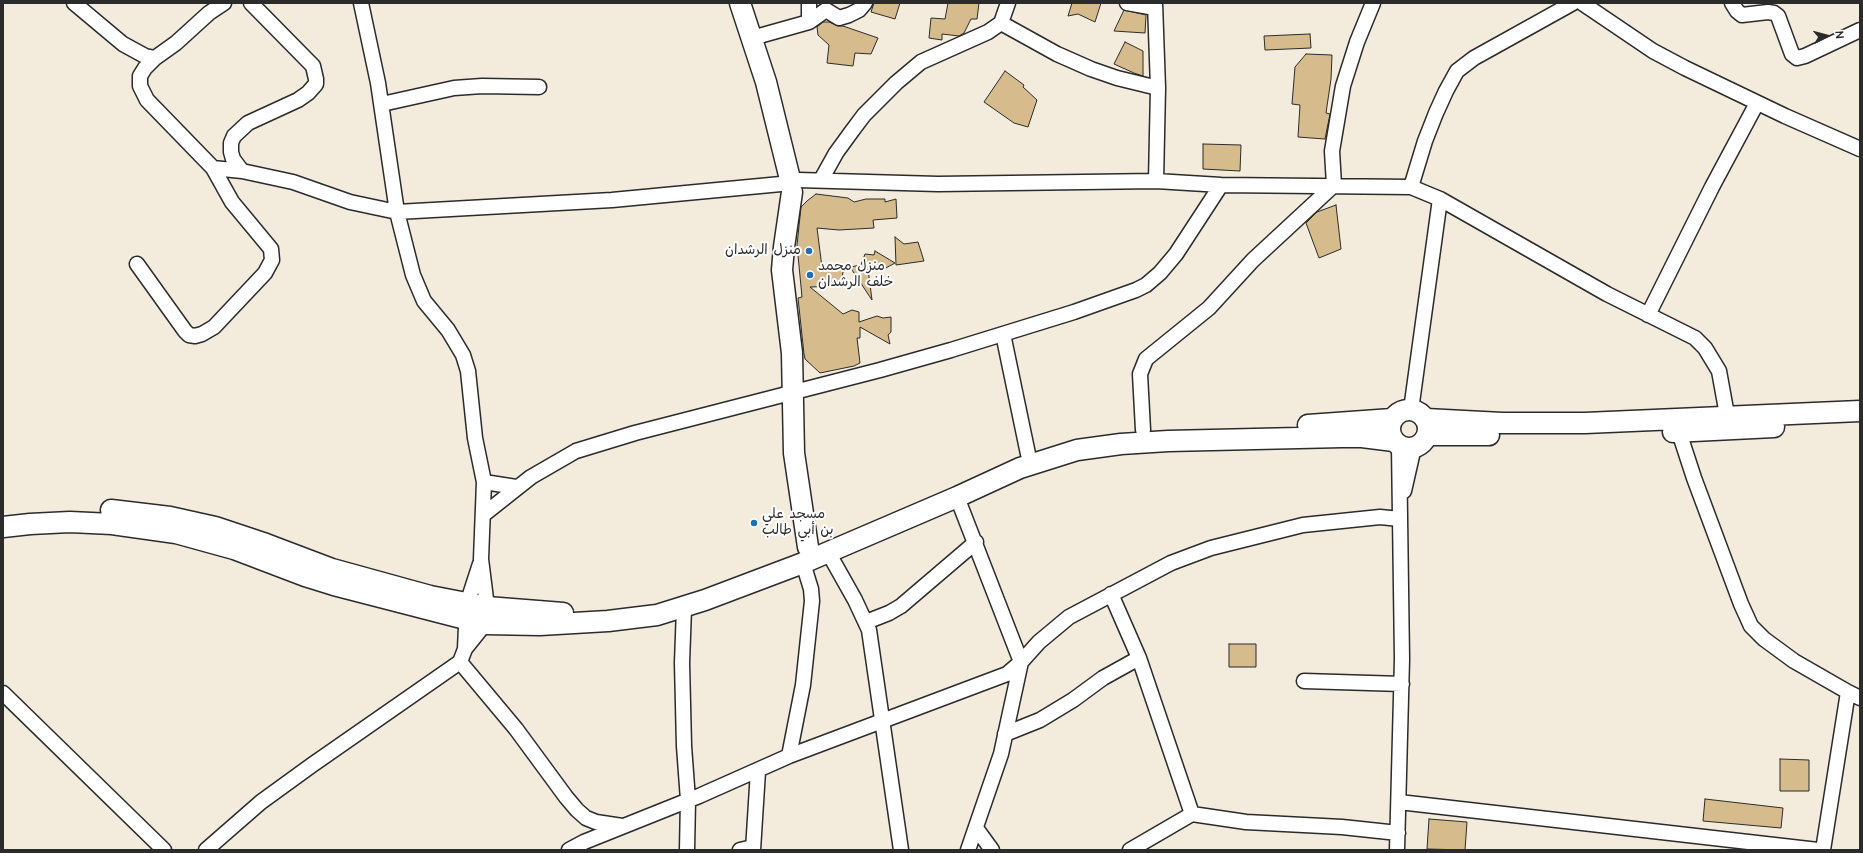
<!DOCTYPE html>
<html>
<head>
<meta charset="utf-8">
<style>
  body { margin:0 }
  #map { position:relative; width:1863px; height:853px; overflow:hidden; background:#f3ebdc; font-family:"Architects Daughter",sans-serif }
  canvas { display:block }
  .frame { position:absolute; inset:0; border:4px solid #2b2b2b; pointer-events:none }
  .north { position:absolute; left:1807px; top:16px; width:40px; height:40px; -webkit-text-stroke:3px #fff; paint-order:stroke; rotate:84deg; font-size:11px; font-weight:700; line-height:16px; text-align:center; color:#2b2b2b }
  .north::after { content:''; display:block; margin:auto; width:14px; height:18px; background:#2b2b2b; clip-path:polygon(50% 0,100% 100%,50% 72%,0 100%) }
</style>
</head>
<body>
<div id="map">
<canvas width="1863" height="853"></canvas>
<div class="frame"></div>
<div class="north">N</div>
</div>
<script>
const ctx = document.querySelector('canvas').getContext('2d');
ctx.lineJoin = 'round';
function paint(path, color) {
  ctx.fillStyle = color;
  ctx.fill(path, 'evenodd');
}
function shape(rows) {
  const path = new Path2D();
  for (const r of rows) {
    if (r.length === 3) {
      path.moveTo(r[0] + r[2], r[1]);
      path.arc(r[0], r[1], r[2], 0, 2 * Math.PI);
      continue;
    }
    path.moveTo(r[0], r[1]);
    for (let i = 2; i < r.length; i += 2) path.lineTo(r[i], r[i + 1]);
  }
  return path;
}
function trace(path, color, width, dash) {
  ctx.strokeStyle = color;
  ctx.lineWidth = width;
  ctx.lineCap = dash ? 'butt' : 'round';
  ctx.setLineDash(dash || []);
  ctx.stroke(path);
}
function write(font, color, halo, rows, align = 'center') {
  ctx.font = font + ' "Architects Daughter","Playpen Sans Arabic",sans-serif';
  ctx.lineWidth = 4;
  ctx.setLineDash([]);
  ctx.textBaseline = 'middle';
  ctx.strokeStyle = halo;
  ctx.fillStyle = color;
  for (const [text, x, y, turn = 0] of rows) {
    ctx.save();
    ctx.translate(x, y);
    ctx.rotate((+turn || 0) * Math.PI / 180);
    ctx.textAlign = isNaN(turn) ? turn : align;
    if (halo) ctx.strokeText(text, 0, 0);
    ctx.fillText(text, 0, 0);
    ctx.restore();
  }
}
const building = shape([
  [874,3,900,3,895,19,871,12,874,3],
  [948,3,979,3,977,19,971,19,964,33,959,36,942,34,942,40,929,38,931,18,945,19,948,3],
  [1072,3,1101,3,1095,22,1078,14,1068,16,1072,3],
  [1124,10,1146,15,1145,33,1114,31,1124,10],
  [823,22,829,22,838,26,843,26,878,38,871,54,855,53,853,66,827,63,829,45,818,35,817,27,823,22],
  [1310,34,1311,48,1265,50,1264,36,1310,34],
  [1125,42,1143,51,1143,76,1134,73,1114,64,1125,42],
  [1306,54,1332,55,1331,79,1326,113,1330,114,1325,139,1298,137,1300,105,1292,104,1295,67,1306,54],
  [1005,71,1024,85,1023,87,1037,100,1028,127,1014,123,984,102,1005,71],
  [1203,144,1241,145,1240,171,1203,169,1203,144],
  [816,194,848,198,854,202,866,199,885,199,885,202,896,199,897,218,873,220,874,228,839,230,817,228,822,267,833,269,844,268,840,286,810,287,843,314,852,310,859,312,859,322,877,316,883,318,891,317,891,332,888,335,890,344,860,327,860,338,857,338,860,363,854,366,820,373,805,359,804,354,798,298,802,297,797,245,801,207,807,201,816,194],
  [1336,205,1341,249,1319,258,1306,223,1317,212,1336,205],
  [895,237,904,244,918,242,924,261,896,265,895,237],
  [875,251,895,263,884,269,868,269,872,300,850,267,861,265,865,254,874,255,875,251],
  [1229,644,1256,644,1256,667,1229,667,1229,644],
  [1780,759,1809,760,1809,791,1780,791,1780,759],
  [1705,799,1783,808,1781,828,1703,821,1705,799],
  [1429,819,1467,822,1465,850,1427,849,1429,819]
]);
const street = shape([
  [74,3,123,44,145,56,155,58],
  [224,3,209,13,176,43,155,58,145,68,140,76,140,86,147,100,213,168,242,171,293,182,350,202,397,212,612,200,781,184],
  [809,3,809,22],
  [1127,3,1155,8],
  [1155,3,1158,88,1156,181],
  [1582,3,1653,51,1685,68,1785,116,1860,149],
  [1732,3,1737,11,1742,15,1768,12,1774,13,1778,16,1792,54,1797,58,1805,56,1860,30],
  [1001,23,1057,54,1091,69,1117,78,1158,88],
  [752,38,809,22,826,10,839,18,849,15,859,10,865,3],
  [382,104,454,88,482,86,539,87],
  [242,171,233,159,231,152,231,143,234,136,248,123,298,100,308,93,316,84,316,79,313,66,251,3],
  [798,180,938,184,1156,181,1221,185,1411,187,1440,199,1607,294,1695,338,1705,348,1719,371,1727,415],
  [821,180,836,153,852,131,864,115,896,83,921,62,988,32,1001,23,1008,3],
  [1411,187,1425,141,1436,113,1446,91,1457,71,1474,58,1573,3],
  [137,264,185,331,189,335,195,336,202,334,214,327,265,273,272,260,271,249,232,202,213,168],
  [1648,315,1712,187,1757,103],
  [1003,334,1028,454],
  [1411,410,1440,199],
  [1143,430,1140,374,1146,359,1209,308,1253,260,1334,185,1332,151,1343,86,1357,42,1373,3],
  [1679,432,1694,478,1741,604,1751,626,1764,639,1794,661,1848,692,1860,698],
  [484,482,516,487],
  [1404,491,1414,447],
  [957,497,1021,662,1001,754,968,850],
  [483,515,531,477,576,451,635,433,880,370,951,350,1074,312,1136,290,1146,285,1160,273,1176,254,1221,185],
  [828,552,855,600,869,630,901,850],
  [1111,594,1139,658,1192,814,1246,822,1342,827,1398,833],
  [684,608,682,663,684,746,688,800,687,850],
  [866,622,889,613,901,606,976,542],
  [465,649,467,604,480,564],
  [460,662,516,729,566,797,577,810,586,818,596,822,622,826],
  [1304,681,1402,684],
  [3,693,164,850],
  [1005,734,1040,720,1073,700,1103,678,1139,658],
  [789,756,803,685,812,601,811,589,803,563],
  [1399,802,1818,850],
  [976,828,992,850],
  [206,850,261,802,312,765,460,662,465,649,485,624,487,607,481,559,484,482,475,438,468,371,463,355,448,330,424,301,413,275,397,212,378,83,361,3],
  [569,850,584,842,699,796,789,756,1007,674,1021,662,1039,642,1069,617,1171,563,1211,548,1303,525,1380,517,1400,519],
  [740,850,753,847],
  [753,850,758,771],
  [1130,850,1192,814],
  [1397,850,1402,659,1399,446],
  [1823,850,1848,692]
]);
const secondary = shape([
  [740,3,766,82,789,175],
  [792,192,784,247,782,270,792,353,794,453,808,547],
  [1409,429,19],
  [1426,419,1502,423,1585,423,1860,411],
  [1308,425,1392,419],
  [1673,432,1774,427],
  [1427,435,1489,435],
  [111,510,170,517,215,527,266,544,332,569,430,596,487,607,563,613],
  [3,527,30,524,70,522,112,524,176,533,234,549,305,576,334,585,485,624,540,625,608,621,657,615,705,600,803,563,957,497,1020,468,1077,450,1121,444,1168,441,1342,437,1362,437,1394,441]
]);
const markers = [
  [809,251,4,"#1f6fb2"],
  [810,275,4,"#1f6fb2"],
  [754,523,4,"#1f6fb2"]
];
const poiNames = [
  ["منزل الرشدان",801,251,"right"],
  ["منزل محمد",818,267],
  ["خلف الرشدان",818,283],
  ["مسجد علي",762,515],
  ["بن أبي طالب",762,531]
];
paint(building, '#d6bc8c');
trace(building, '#2b2b2b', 1);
trace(street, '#2b2b2b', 17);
trace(secondary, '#2b2b2b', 23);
trace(street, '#fff', 14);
trace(secondary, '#fff', 20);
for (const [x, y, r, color] of markers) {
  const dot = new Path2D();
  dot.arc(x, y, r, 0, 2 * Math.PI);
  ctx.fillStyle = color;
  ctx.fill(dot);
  trace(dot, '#fff', 1.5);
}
write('14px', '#2b2b2b', '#fff', poiNames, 'left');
</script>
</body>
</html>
